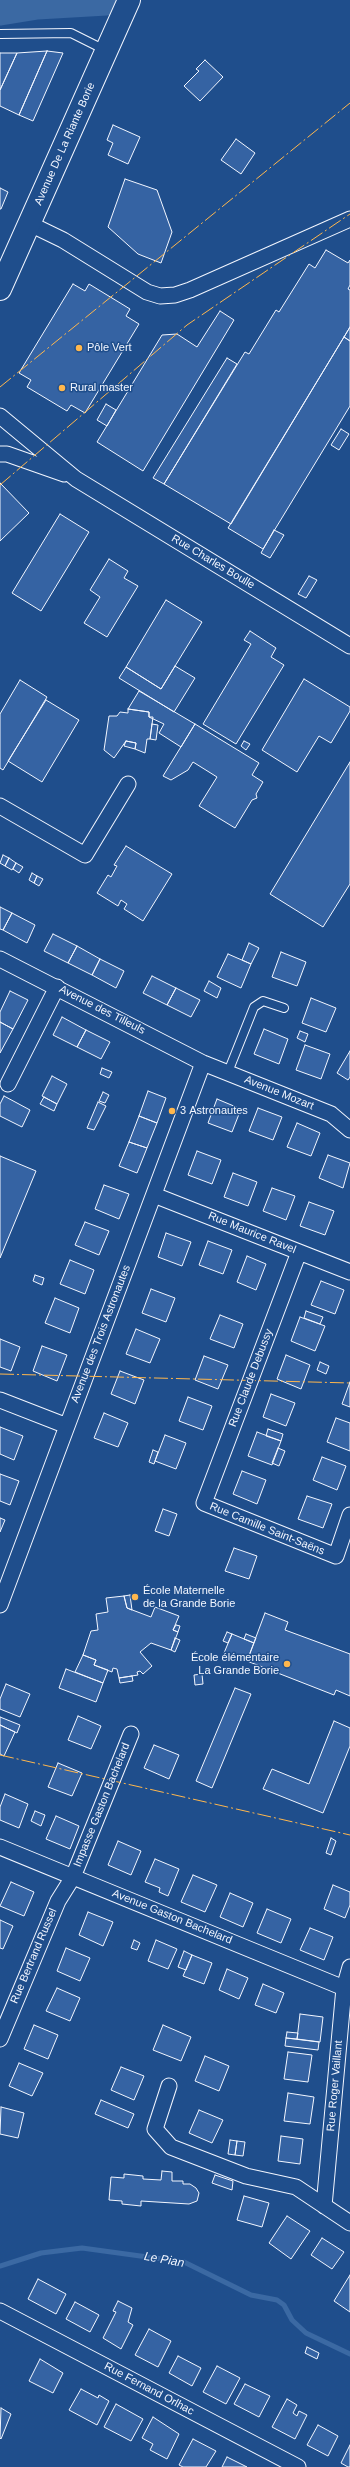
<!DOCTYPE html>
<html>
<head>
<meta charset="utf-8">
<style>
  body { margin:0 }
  canvas { display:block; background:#1f4e8c }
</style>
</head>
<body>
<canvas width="350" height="2467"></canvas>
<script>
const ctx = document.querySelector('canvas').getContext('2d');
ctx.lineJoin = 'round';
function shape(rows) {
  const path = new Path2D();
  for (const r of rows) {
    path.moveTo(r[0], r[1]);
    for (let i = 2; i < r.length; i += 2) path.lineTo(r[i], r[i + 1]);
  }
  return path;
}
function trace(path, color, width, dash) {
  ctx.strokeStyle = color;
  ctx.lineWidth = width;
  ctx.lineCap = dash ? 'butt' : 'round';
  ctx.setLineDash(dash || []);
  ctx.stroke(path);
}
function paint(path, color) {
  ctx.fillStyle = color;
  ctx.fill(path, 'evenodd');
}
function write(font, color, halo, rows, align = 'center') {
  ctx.font = font + ' Helvetica,sans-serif';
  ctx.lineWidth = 3;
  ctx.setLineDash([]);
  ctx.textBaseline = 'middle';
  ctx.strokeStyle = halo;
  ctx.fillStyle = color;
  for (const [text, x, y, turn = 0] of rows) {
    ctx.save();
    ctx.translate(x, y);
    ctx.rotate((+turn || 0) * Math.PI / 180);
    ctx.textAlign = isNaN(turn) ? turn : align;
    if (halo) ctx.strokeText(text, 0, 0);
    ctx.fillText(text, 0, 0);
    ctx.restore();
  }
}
const stream = shape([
  [0,2266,41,2253,82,2248,184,2262,251,2295,277,2300,284,2305,292,2320,306,2333,350,2354]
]);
const river = shape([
  [0,10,37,4,106,0]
]);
const building = shape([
  [47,51,63,53,33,121,19,115,47,51],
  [47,51,19,115,0,106,0,90,17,53,47,51],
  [0,53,17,53,0,90,0,53],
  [205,60,223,77,200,101,184,86,199,71,196,69,205,60],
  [113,125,140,137,128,164,108,155,113,143,107,140,113,125],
  [236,139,255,153,241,174,221,160,236,139],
  [125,179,157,190,172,232,161,263,138,254,108,227,125,179],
  [0,188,8,192,1,209,0,209,0,188],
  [326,250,348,263,350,260,350,285,348,289,350,290,350,327,231,524,164,484,245,352,249,354,276,310,279,312,309,264,315,268,326,250],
  [73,284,85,291,89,284,130,309,126,316,139,324,85,413,71,405,67,411,27,387,31,380,19,373,73,284],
  [220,311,234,320,143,471,97,442,162,335,177,334,197,347,220,311],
  [350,327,350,341,344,337,350,327],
  [344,337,350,341,350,406,263,549,228,528,344,337],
  [227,358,237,364,164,484,153,478,227,358],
  [106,404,116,410,107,426,97,420,106,404],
  [341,429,349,434,339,450,331,445,341,429],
  [0,483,29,513,0,541,0,483],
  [60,514,89,532,41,611,12,593,60,514],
  [274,530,284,535,270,558,261,553,274,530],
  [109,559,128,571,124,578,138,586,107,637,84,623,100,597,90,590,109,559],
  [309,576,317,580,306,598,298,594,309,576],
  [166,600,202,622,161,689,126,667,166,600],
  [250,631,276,648,271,657,284,665,236,744,203,724,251,644,244,640,250,631],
  [175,666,195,678,174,712,119,678,126,667,161,689,175,666],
  [304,679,350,707,350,711,331,743,319,736,297,772,262,750,304,679],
  [20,680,47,697,3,770,0,768,0,714,20,680],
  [139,691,195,724,181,747,159,733,164,724,149,717,149,712,128,709,139,691],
  [46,700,79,720,42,782,8,761,46,700],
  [128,709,149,712,149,717,153,717,150,739,147,739,145,753,135,749,136,743,126,741,114,758,104,750,109,716,117,716,120,712,128,713,128,709],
  [152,724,158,725,156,740,150,739,152,724],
  [195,724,259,763,252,775,263,782,256,794,257,798,252,800,235,828,199,806,217,777,193,762,188,770,171,780,163,776,195,724],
  [126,741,136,743,135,749,124,746,126,741],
  [244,741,250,744,246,750,241,746,244,741],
  [350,762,350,884,323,927,270,894,350,762],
  [126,846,172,874,143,921,124,909,127,904,121,900,118,906,97,893,108,875,111,877,117,866,114,865,126,846],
  [3,855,9,858,5,866,0,863,3,855],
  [9,858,16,863,12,870,5,866,9,858],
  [16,863,23,867,19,873,13,869,16,863],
  [32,873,37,876,34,883,29,880,32,873],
  [37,876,43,879,39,886,34,883,37,876],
  [0,907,12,913,3,930,0,929,0,907],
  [12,913,35,925,27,943,3,930,12,913],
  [53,934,77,946,68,963,44,951,53,934],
  [249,943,259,948,251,964,242,960,249,943],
  [77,946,100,959,92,975,68,963,77,946],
  [281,952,306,962,297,986,272,977,281,952],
  [228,954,251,964,241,988,217,977,228,954],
  [100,959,124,971,116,988,92,975,100,959],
  [152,976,176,988,167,1005,143,993,152,976],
  [209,981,221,988,217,998,204,991,209,981],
  [176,988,200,1000,191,1017,167,1005,176,988],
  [10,991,28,1000,13,1029,0,1022,0,1012,10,991],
  [311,998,336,1008,326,1032,302,1023,311,998],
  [62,1017,86,1030,77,1047,53,1035,62,1017],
  [0,1022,13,1029,0,1053,0,1022],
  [264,1029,288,1039,279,1064,254,1054,264,1029],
  [86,1030,110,1042,101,1059,77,1047,86,1030],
  [300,1031,308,1034,305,1042,297,1038,300,1031],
  [305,1045,330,1054,321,1079,296,1070,305,1045],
  [350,1051,350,1077,348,1080,337,1073,350,1051],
  [102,1068,112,1072,109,1078,100,1074,102,1068],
  [52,1076,67,1084,57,1104,42,1096,52,1076],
  [148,1091,166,1098,157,1123,139,1116,148,1091],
  [103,1092,109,1095,105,1103,99,1101,103,1092],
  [4,1096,30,1110,22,1127,0,1116,0,1104,4,1096],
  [44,1097,57,1104,54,1111,40,1104,44,1097],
  [217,1099,241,1109,232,1132,208,1123,217,1099],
  [98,1102,106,1106,94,1130,87,1128,98,1102],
  [258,1108,282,1117,273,1140,249,1131,258,1108],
  [139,1116,157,1123,147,1148,129,1142,139,1116],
  [297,1123,320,1133,311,1156,287,1147,297,1123],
  [129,1142,147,1148,137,1173,119,1166,129,1142],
  [197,1151,221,1160,212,1184,188,1175,197,1151],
  [328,1155,350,1163,343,1188,319,1178,328,1155],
  [0,1156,36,1171,0,1258,0,1156],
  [233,1173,257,1182,248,1206,224,1197,233,1173],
  [104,1185,129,1194,119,1219,95,1209,104,1185],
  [272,1188,295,1196,286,1220,263,1211,272,1188],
  [309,1202,334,1211,325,1235,300,1226,309,1202],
  [85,1222,109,1231,99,1255,75,1245,85,1222],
  [166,1233,191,1242,182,1266,158,1257,166,1233],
  [208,1241,232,1250,223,1274,199,1265,208,1241],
  [247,1256,266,1264,256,1290,237,1282,247,1256],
  [70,1260,94,1270,85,1294,60,1284,70,1260],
  [35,1275,44,1278,42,1285,33,1281,35,1275],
  [321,1281,344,1290,335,1314,311,1305,321,1281],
  [151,1289,175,1298,166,1322,142,1313,151,1289],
  [55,1298,79,1308,70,1333,45,1323,55,1298],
  [306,1311,323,1317,320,1324,304,1318,306,1311],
  [220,1315,243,1324,234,1348,210,1339,220,1315],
  [300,1317,325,1326,315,1351,291,1341,300,1317],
  [136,1329,160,1339,150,1363,126,1354,136,1329],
  [0,1339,20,1347,11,1371,0,1367,0,1339],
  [42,1346,67,1355,57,1381,33,1371,42,1346],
  [286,1355,310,1365,301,1389,277,1379,286,1355],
  [204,1356,228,1365,218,1389,195,1380,204,1356],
  [320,1362,329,1366,326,1374,317,1370,320,1362],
  [120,1371,144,1380,135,1404,111,1394,120,1371],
  [350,1382,350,1407,342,1404,350,1382],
  [271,1394,295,1403,286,1426,263,1417,271,1394],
  [188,1397,212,1406,203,1430,179,1421,188,1397],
  [104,1413,128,1423,118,1447,94,1438,104,1413],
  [336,1418,350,1423,350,1451,327,1442,336,1418],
  [0,1427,23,1436,14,1460,0,1454,0,1427],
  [268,1429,283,1434,281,1441,266,1436,268,1429],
  [257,1432,281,1441,272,1465,248,1456,257,1432],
  [165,1435,186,1443,176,1469,155,1461,165,1435],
  [278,1448,285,1451,279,1466,272,1463,278,1448],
  [153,1450,158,1452,154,1464,149,1462,153,1450],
  [322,1457,346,1466,337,1490,313,1480,322,1457],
  [242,1471,266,1480,257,1504,233,1494,242,1471],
  [0,1474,19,1481,10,1505,0,1501,0,1474],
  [307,1496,332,1504,323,1528,298,1519,307,1496],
  [163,1509,177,1514,169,1536,155,1531,163,1509],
  [0,1518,5,1520,0,1532,0,1518],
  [234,1548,257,1556,249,1579,225,1571,234,1548],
  [130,1595,132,1610,127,1608,124,1596,130,1595],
  [124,1596,127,1608,151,1617,155,1607,179,1616,173,1630,178,1632,171,1650,151,1643,140,1652,152,1666,143,1674,140,1671,137,1672,138,1675,119,1678,117,1669,113,1668,112,1672,94,1665,96,1660,83,1655,91,1631,98,1630,96,1614,108,1612,106,1598,124,1596],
  [265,1613,288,1622,285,1630,350,1654,350,1696,336,1690,334,1695,247,1661,265,1613],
  [176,1625,180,1626,178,1632,173,1630,176,1625],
  [227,1632,232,1634,228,1643,223,1641,227,1632],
  [232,1634,254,1643,247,1661,224,1653,232,1634],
  [246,1634,256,1638,254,1643,244,1639,246,1634],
  [175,1638,180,1640,175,1652,171,1650,175,1638],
  [83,1655,96,1660,94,1665,108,1670,103,1683,75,1672,83,1655],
  [66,1669,103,1683,96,1702,59,1688,66,1669],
  [202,1674,203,1684,195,1685,194,1675,202,1674],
  [132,1676,133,1681,120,1683,119,1678,132,1676],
  [6,1684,30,1694,20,1717,0,1709,0,1699,6,1684],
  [235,1688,251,1694,212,1788,196,1781,235,1688],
  [78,1716,101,1726,91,1749,68,1740,78,1716],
  [0,1717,20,1725,17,1733,0,1725,0,1717],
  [334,1721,350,1728,350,1746,323,1813,263,1789,272,1769,309,1784,334,1721],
  [0,1725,15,1732,4,1756,0,1754,0,1725],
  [154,1745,179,1755,169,1779,144,1768,154,1745],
  [58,1763,82,1773,72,1796,48,1787,58,1763],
  [5,1794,28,1804,19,1828,0,1820,0,1807,5,1794],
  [35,1811,45,1815,41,1826,31,1821,35,1811],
  [56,1816,79,1826,70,1849,46,1839,56,1816],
  [331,1838,336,1841,331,1855,326,1853,331,1838],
  [118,1841,141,1851,131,1875,108,1865,118,1841],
  [155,1859,179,1869,168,1896,159,1892,160,1888,145,1882,155,1859],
  [193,1875,217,1885,205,1912,181,1902,193,1875],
  [11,1882,34,1892,24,1916,0,1906,11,1882],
  [333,1885,350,1892,350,1905,345,1918,324,1909,333,1885],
  [230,1893,253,1903,243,1927,220,1917,230,1893],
  [267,1909,291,1919,281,1943,257,1933,267,1909],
  [88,1912,113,1922,103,1946,79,1935,88,1912],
  [0,1920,13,1926,3,1949,0,1948,0,1920],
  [310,1928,333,1937,324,1960,300,1950,310,1928],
  [134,1940,140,1943,137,1950,131,1948,134,1940],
  [156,1940,177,1949,168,1969,148,1961,156,1940],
  [66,1948,90,1958,80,1981,57,1971,66,1948],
  [184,1951,192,1955,186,1970,178,1967,184,1951],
  [192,1955,212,1963,204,1984,183,1976,192,1955],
  [227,1969,248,1978,239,1999,219,1990,227,1969],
  [263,1984,284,1993,276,2013,255,2005,263,1984],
  [57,1988,80,1998,70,2021,46,2011,57,1988],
  [300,2014,323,2017,320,2042,297,2039,300,2014],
  [34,2025,58,2035,48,2059,24,2049,34,2025],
  [163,2025,191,2037,181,2061,153,2050,163,2025],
  [287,2032,298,2033,297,2039,286,2038,287,2032],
  [286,2038,319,2042,318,2050,285,2046,286,2038],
  [288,2052,312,2055,308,2082,284,2079,288,2052],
  [205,2056,229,2066,219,2091,195,2081,205,2056],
  [19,2063,43,2073,32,2096,9,2086,19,2063],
  [121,2067,144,2076,134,2100,111,2090,121,2067],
  [288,2093,314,2097,310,2124,284,2121,288,2093],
  [101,2100,134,2114,128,2128,95,2114,101,2100],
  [1,2107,24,2113,18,2138,0,2134,1,2107],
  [199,2110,223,2120,212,2143,189,2133,199,2110],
  [281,2136,303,2139,300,2164,278,2161,281,2136],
  [230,2140,237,2141,235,2155,228,2154,230,2140],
  [237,2141,245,2142,243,2156,235,2155,237,2141],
  [162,2171,172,2172,172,2181,183,2181,183,2184,190,2184,196,2188,199,2193,197,2201,189,2204,141,2201,141,2206,122,2204,122,2201,109,2200,111,2177,124,2178,124,2174,143,2176,143,2179,161,2180,162,2171],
  [215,2175,233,2181,232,2190,212,2183,215,2175],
  [244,2196,269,2203,262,2227,237,2220,244,2196],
  [287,2216,310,2231,291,2259,269,2243,287,2216],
  [322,2238,344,2252,332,2269,311,2255,322,2238],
  [350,2275,350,2312,334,2301,350,2275],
  [38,2279,66,2294,56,2314,28,2299,38,2279],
  [118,2301,132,2308,128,2322,133,2325,121,2349,103,2338,116,2312,113,2311,118,2301],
  [75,2302,99,2315,90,2332,66,2319,75,2302],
  [149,2329,171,2341,158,2367,135,2355,149,2329],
  [307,2347,319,2353,317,2359,305,2353,307,2347],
  [178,2356,201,2368,192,2386,169,2373,178,2356],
  [40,2359,63,2373,53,2393,29,2381,40,2359],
  [217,2366,240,2378,226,2404,203,2392,217,2366],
  [245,2384,270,2396,259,2417,234,2404,245,2384],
  [81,2389,98,2398,99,2395,109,2401,97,2425,69,2410,81,2389],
  [287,2399,297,2405,293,2413,297,2416,299,2411,307,2415,295,2439,272,2427,287,2399],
  [116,2404,143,2419,131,2441,104,2427,116,2404],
  [1,2408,11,2414,1,2439,0,2438,1,2408],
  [153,2417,179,2434,167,2459,150,2450,153,2444,142,2438,153,2417],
  [318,2425,338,2436,328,2456,307,2445,318,2425],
  [193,2439,216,2451,206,2467,183,2467,179,2465,193,2439],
  [350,2445,350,2467,348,2467,341,2463,350,2445],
  [227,2457,247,2467,222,2467,227,2457]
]);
const lane = shape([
  [0,34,71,33,105,50],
  [228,1072,254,1007,263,1001,284,1008]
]);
const street = shape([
  [30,224,63,240,147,292,160,296,175,295,190,290,350,219],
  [0,416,76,479,350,646],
  [0,454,7,454,64,474],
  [0,806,85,855,128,784],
  [0,959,203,1063,331,1114,350,1130],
  [8,1084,57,987],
  [154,1195,350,1272],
  [299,1252,204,1503,336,1556,350,1515],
  [0,1400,67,1426],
  [0,1605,203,1063],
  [0,1847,344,1988],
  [0,2039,58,1901,73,1877,131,1734],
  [169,2086,155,2129,171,2147,246,2176,296,2187,350,2223],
  [324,2206,344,1988,350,1967],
  [0,2311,298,2467]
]);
const secondary = shape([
  [0,289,129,0]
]);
const power = shape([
  [0,387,350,103],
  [0,485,187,325,350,214],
  [0,1374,350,1383],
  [0,1755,350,1835]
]);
const markers = [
  [79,348,4,"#ffb74d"],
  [62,388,4,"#ffb74d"],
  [172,1111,4,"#ffb74d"],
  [135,1597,4,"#ffb74d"],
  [287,1664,4,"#ffb74d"]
];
const streetNames = [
  ["Avenue De La Riante Borie",65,144,-66],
  ["Rue Charles Boulle",213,562,31],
  ["Avenue des Tilleuls",102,1010,27],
  ["Avenue Mozart",279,1093,22],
  ["Rue Maurice Ravel",252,1233,22],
  ["Avenue des Trois Astronautes",101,1334,-69],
  ["Rue Claude Debussy",251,1378,-69],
  ["Rue Camille Saint-Saëns",267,1529,22],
  ["Impasse Gaston Bachelard",102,1805,-68],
  ["Avenue Gaston Bachelard",172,1917,22],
  ["Rue Bertrand Russel",34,1956,-67],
  ["Rue Roger Vaillant",335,2086,-85],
  ["Rue Fernand Orlhac",149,2389,28]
];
const poiNames = [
  ["Pôle Vert",87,348],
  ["Rural master",70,388],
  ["3 Astronautes",180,1111],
  ["École Maternelle",143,1591],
  ["de la Grande Borie",143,1604],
  ["École élémentaire",279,1658,"right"],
  ["La Grande Borie",279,1671,"right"]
];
const waterNames = [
  ["Le Pian",164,2260,10]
];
trace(stream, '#3b69a3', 5);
trace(river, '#3b69a3', 31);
paint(building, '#3563a3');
trace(building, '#f2f6ff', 1);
trace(lane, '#f2f6ff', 10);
trace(street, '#f2f6ff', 17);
trace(secondary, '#f2f6ff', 24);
trace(lane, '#1f4e8c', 8);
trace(street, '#1f4e8c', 15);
trace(secondary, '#1f4e8c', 22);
trace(power, '#ffb74d', 1, [14, 3, 2, 3]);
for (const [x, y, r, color] of markers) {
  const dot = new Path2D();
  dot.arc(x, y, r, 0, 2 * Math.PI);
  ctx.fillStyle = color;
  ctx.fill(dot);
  trace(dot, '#1f4e8c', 1.5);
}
write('11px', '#f2f6ff', '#1f4e8c', streetNames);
write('11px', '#f2f6ff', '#1f4e8c', poiNames, 'left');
write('italic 12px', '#f2f6ff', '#1f4e8c', waterNames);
</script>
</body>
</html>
